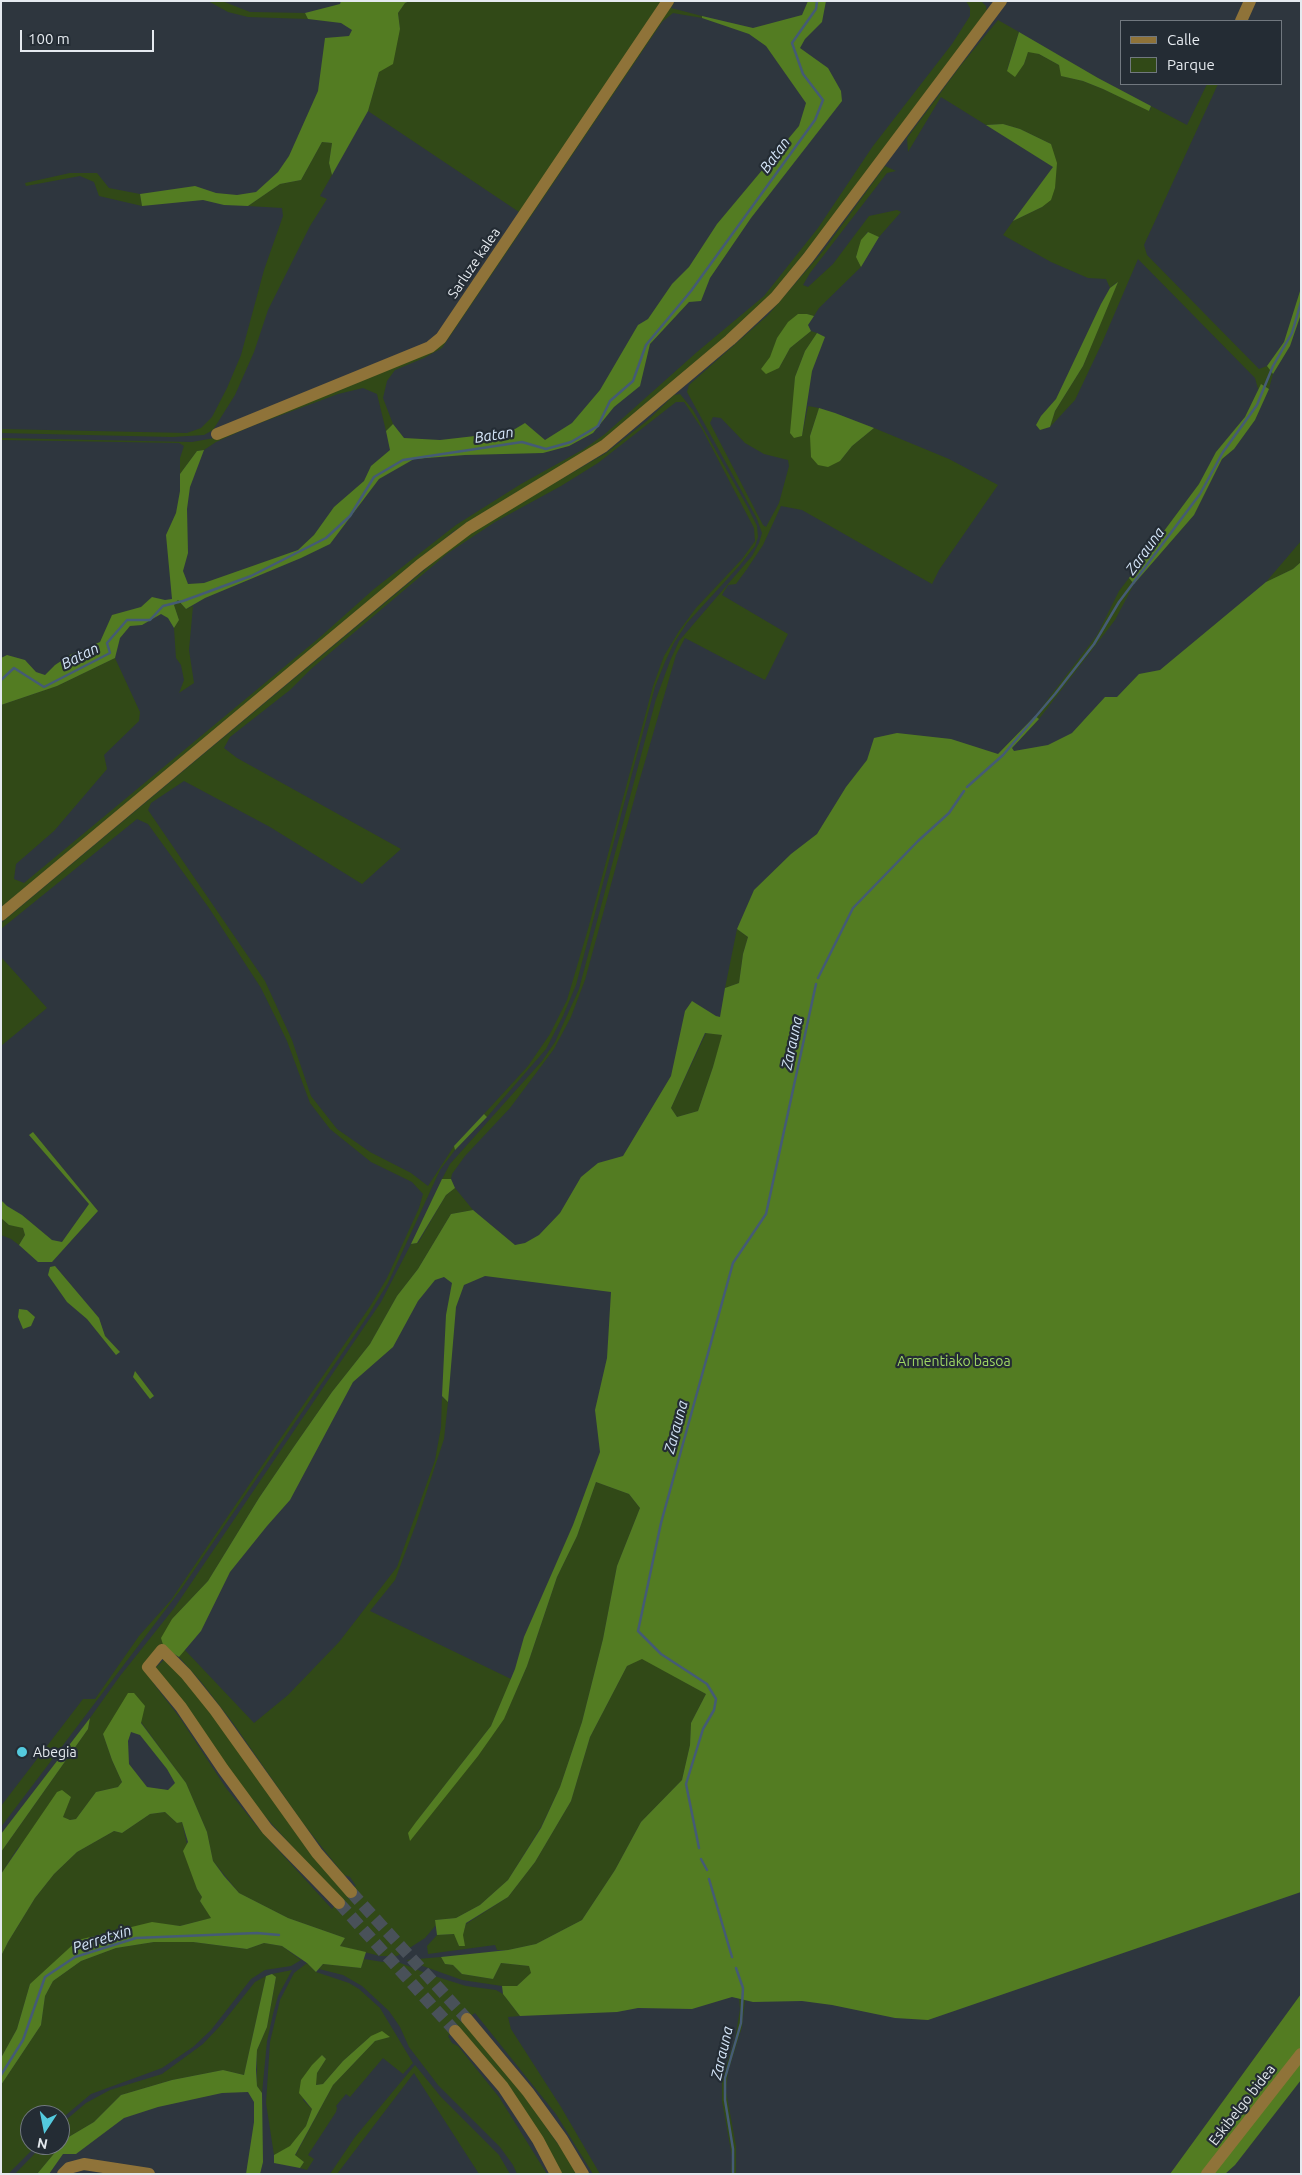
<!DOCTYPE html>
<html>
<head>
<meta charset="utf-8">
<style>
  body { margin:0 }
  #map { position:relative; width:1302px; height:2175px; overflow:hidden; background:#2e363e; font-family:Ubuntu,sans-serif }
  canvas { display:block }
  .frame { position:absolute; inset:0; border:2px solid #e5eaef; pointer-events:none }
  .legend { position:absolute; left:1120px; top:20px; width:162px; height:65px; box-sizing:border-box; background:#242c34; border:1px solid #71787f; margin:0; padding:6px 9px; list-style:none; font-size:15px; color:#e5eaef }
  .legend li { display:flex; align-items:center; gap:10px; height:25px }
  .legend b { width:25px; border:1px solid #71787f }
  .north { position:absolute; left:20px; top:2105px; width:50px; height:50px; box-sizing:border-box; background:#242c34; border:1px solid #71787f; border-radius:50%; rotate:191deg; font-size:14px; font-weight:700; line-height:20px; text-align:center; color:#e5eaef }
  .north::after { content:''; display:block; margin:auto; width:18px; height:22px; background:#54cade; clip-path:polygon(50% 0,100% 100%,50% 72%,0 100%) }
  .scale { position:absolute; left:20px; top:30px; width:134px; height:22px; box-sizing:border-box; border:2px solid #e5eaef; border-top:0; padding-left:6px; font-size:15px; line-height:18px; white-space:nowrap; color:#e5eaef; -webkit-text-stroke:4px #242c34; paint-order:stroke }
</style>
</head>
<body>
<div id="map">
<canvas width="1302" height="2175"></canvas>
<div class="frame"></div>
<ul class="legend">
<li><b style="height:6px;background:#8f7339"></b>Calle</li>
<li><b style="height:14px;background:#314917"></b>Parque</li>
</ul>
<div class="north">N</div>
<div class="scale">100 m</div>
</div>
<script>
const ctx = document.querySelector('canvas').getContext('2d');
ctx.lineJoin = 'round';
function paint(path, color) {
  ctx.fillStyle = color;
  ctx.fill(path, 'evenodd');
}
function shape(rows) {
  const path = new Path2D();
  for (const r of rows) {
    path.moveTo(r[0], r[1]);
    for (let i = 2; i < r.length; i += 2) path.lineTo(r[i], r[i + 1]);
  }
  return path;
}
function trace(path, color, width, dash) {
  ctx.strokeStyle = color;
  ctx.lineWidth = width;
  ctx.lineCap = dash ? 'butt' : 'round';
  ctx.setLineDash(dash || []);
  ctx.stroke(path);
}
function write(font, color, halo, rows, align = 'center') {
  ctx.font = font + ' Ubuntu,sans-serif';
  ctx.lineWidth = 4.5;
  ctx.setLineDash([]);
  ctx.textBaseline = 'middle';
  ctx.strokeStyle = halo;
  ctx.fillStyle = color;
  for (const [text, x, y, turn = 0] of rows) {
    ctx.save();
    ctx.translate(x, y);
    ctx.rotate((+turn || 0) * Math.PI / 180);
    ctx.textAlign = isNaN(turn) ? turn : align;
    if (halo) ctx.strokeText(text, 0, 0);
    ctx.fillText(text, 0, 0);
    ctx.restore();
  }
}
const green = shape([
  [208,1,222,1,250,12,305,13,308,19,248,17,228,12],
  [410,1,663,1,522,214,368,111,379,72,400,29,398,13,405,3],
  [672,1,675,1,671,8,702,16,702,18,673,13,662,22,442,348,424,358,395,370,387,381,383,398,393,424,386,431,377,394,363,388,338,394,252,426,216,442,204,450,197,451,180,474,180,458,184,446,179,443,1,440,1,438,192,442,214,438,430,350],
  [966,1,981,1,986,6,987,12,827,225,773,292,751,315,623,426,582,455,453,532,3,906,1,904,1,705,57,686,115,658,140,712,139,721,104,755,107,769,54,831,16,864,14,879,24,883,319,638,374,589,456,525,521,484,584,449,605,434,697,352,764,296,818,228,873,146,952,44,970,16,970,8],
  [998,20,1019,32,1007,70,1024,64,1028,51,1039,54,1059,65,1062,76,1083,81,1103,89,1150,111,1151,106,1187,125,1207,84,1218,84,1144,245,1147,255,1259,369,1267,366,1273,374,1269,389,1262,384,1258,389,1255,378,1138,259,1102,343,1075,400,1050,427,1055,411,1083,366,1117,282,1110,288,1106,279,1088,278,1051,262,1003,235,1013,221,1042,207,1055,188,1051,144,1020,129,1003,124,986,125,941,97,908,152,907,138,961,65],
  [322,142,332,143,329,163,332,175,320,196,327,199,310,226,268,310,254,352,235,395,213,430,204,435,172,437,1,433,1,429,187,433,201,428,212,417,227,388,241,355,264,270,283,216,282,208,248,206,280,184,301,180],
  [885,166,896,171,887,173,810,273,803,285,808,287,833,264,869,216,897,210,901,212,879,237,867,232,856,256,861,267,819,308,814,316,807,314,777,338,771,357,779,368,790,348,811,331,817,333,805,351,795,377,794,398,802,436,808,406,819,408,810,436,840,461,852,446,874,428,949,459,998,485,939,570,932,584,802,510,781,506,763,545,747,569,736,584,728,585,722,595,788,634,765,680,685,638,676,655,637,789,585,980,571,1017,554,1049,510,1108,465,1156,452,1174,451,1179,442,1179,450,1164,542,1061,555,1042,579,989,656,699,670,661,679,641,752,556,759,543,762,533,757,519,687,392,689,385,768,315,823,251],
  [713,417,721,418,745,443,764,454,788,460,789,466,779,503,766,527,763,525,710,423],
  [70,173,97,173,109,188,140,194,142,206,99,196,94,182,80,176,26,186,25,183],
  [680,394,693,410,747,506,757,526,758,537,755,546,740,565,687,623,674,643,665,662,655,687,576,985,563,1016,546,1049,487,1117,484,1114,528,1066,550,1034,567,1000,588,929,653,686,664,656,679,631,696,608,742,559,755,541,754,528,702,429,684,402,676,402,598,463,561,486,495,522,448,553,311,669,290,690,230,737,224,748,237,758,401,849,362,884,270,827,184,781,151,803,148,810,265,981,292,1040,311,1096,337,1129,370,1152,411,1173,428,1186,454,1146,455,1150,440,1170,388,1283,369,1314,182,1588,1,1827,1,1806,83,1699,95,1699,139,1636,171,1600,371,1305,387,1278,419,1208,423,1194,412,1182,371,1162,330,1129,310,1103,287,1041,261,988,209,908,148,824,137,819,1,929,1,923,460,540,499,515,606,453,648,420,674,395],
  [1301,541,1301,562,1293,569,1266,582],
  [1129,578,1134,584,1115,620,1039,719,1035,716,1097,635,1119,591],
  [178,600,186,609,193,606,189,650,194,683,179,693,184,680,181,665,176,658,174,628,179,620,174,605],
  [737,929,748,937,743,954,739,983,725,988],
  [1,957,47,1008,1,1046],
  [706,1033,723,1035,713,1067,698,1111,677,1117,671,1108],
  [455,1188,473,1210,451,1214,418,1269,397,1296,370,1344,332,1392,293,1448,259,1498,208,1581,172,1619,164,1648,146,1669,154,1684,180,1718,226,1788,260,1830,332,1909,340,1899,261,1812,241,1787,185,1704,155,1668,165,1659,185,1680,222,1726,307,1849,347,1893,356,1886,350,1877,344,1875,302,1822,233,1723,202,1683,179,1657,184,1649,254,1723,288,1695,339,1642,397,1567,435,1460,441,1427,442,1397,448,1402,444,1439,416,1524,395,1580,370,1611,511,1679,491,1726,416,1822,504,1718,527,1666,557,1577,577,1536,596,1482,629,1494,640,1508,617,1566,603,1639,582,1722,560,1787,541,1827,508,1880,480,1905,456,1918,435,1920,436,1925,425,1938,397,1956,380,1956,340,1946,345,1938,288,1918,239,1893,213,1861,207,1832,186,1783,141,1722,103,1734,112,1760,122,1782,118,1787,96,1792,76,1819,70,1820,62,1817,71,1797,17,1849,1,1874,1,1852,88,1729,90,1718,120,1676,175,1607,381,1302,411,1244,418,1243,446,1195],
  [1,1218,9,1225,23,1227,25,1235,19,1245,11,1239,1,1235],
  [642,1658,706,1694,691,1723,690,1745,682,1780,641,1822,615,1870,582,1920,536,1944,508,1950,497,1950,495,1945,428,1954,427,1946,437,1935,455,1934,459,1946,466,1924,508,1897,535,1862,571,1801,590,1737,627,1666],
  [165,1812,177,1823,182,1822,197,1889,202,1897,200,1901,212,1918,180,1926,152,1923,30,1984,17,2029,1,2058,1,1956,8,1942,35,1898,54,1874,77,1852,114,1831,122,1833,150,1814],
  [154,1942,193,1942,247,1949,264,1943,282,1946,301,1960,291,1966,265,1970,251,1979,211,2030,193,2047,162,2068,91,2094,60,2120,60,2115,30,2115,30,2145,37,2145,8,2174,1,2174,1,2085,41,2025,45,1996,53,1981,81,1961,116,1948],
  [441,1957,445,1964,453,1965,462,1974,493,1979,501,1963,529,1966,532,1973,517,1986,502,1986,462,1980,406,1960],
  [364,1959,383,1962,393,1960,428,1974,466,1986,496,1990,503,1994,520,2016,508,2017,511,2029,561,2107,600,2174,593,2174,556,2114,475,2013,469,2017,579,2174,560,2174,457,2028,448,2036,452,2043,458,2046,499,2097,547,2174,517,2174,513,2165,500,2147,438,2085,409,2047,400,2027,389,2011,362,1986,343,1975,319,1969,323,1964,361,1968],
  [307,1963,316,1972,349,1983,359,1989,380,2008,413,2063,403,2074,383,2058,350,2097,346,2094,336,2106,337,2108,336,2112,308,2155,314,2159,307,2170,300,2168,304,2162,295,2156,333,2085,375,2041,389,2037,371,2036,343,2061,323,2084,315,2085,317,2073,326,2059,322,2055,303,2100,312,2109,306,2126,290,2147,274,2155,266,2103,270,2042,280,2000,294,1973],
  [292,1970,278,1996,273,2014,267,2041,262,2093,257,2086,257,2050,267,2027,276,1977,272,1974],
  [266,1976,244,2075,223,2070,172,2080,121,2095,94,2122,67,2138,37,2174,15,2174,43,2145,60,2145,60,2125,86,2103,110,2090,162,2074,203,2044,220,2026,255,1982],
  [739,1999,745,2000,742,2027,728,2072,726,2091,736,2146,736,2174,731,2174,732,2157,722,2101,722,2079,735,2039,740,2009],
  [415,2065,441,2097,499,2155,510,2174,479,2174,414,2073,337,2174,330,2174,355,2137]
]);
const forest = shape([
  [341,1,410,1,405,3,398,13,400,29,393,64,379,72,368,111,332,175,329,163,332,143,322,142,301,180,280,184,248,206,224,205,203,200,142,206,140,194,195,186,216,193,237,195,256,192,278,172,289,156,318,91,325,38,349,36,352,30,341,23,308,19,305,13,340,4],
  [808,1,826,1,822,22,805,39,800,48,828,68,841,91,842,101,751,218,710,278,701,301,689,302,650,344,640,386,614,407,593,433,569,446,543,453,465,455,414,459,379,479,330,544,301,558,205,598,186,609,178,600,174,605,179,620,174,628,168,618,161,614,142,625,130,626,120,638,115,658,57,686,1,705,1,658,7,655,25,660,36,672,45,675,55,665,70,655,100,642,112,615,141,607,152,597,165,600,172,599,166,535,176,513,180,491,180,474,197,451,204,450,190,487,187,509,188,553,183,571,188,584,204,583,298,550,314,535,334,507,364,481,371,466,390,450,386,431,393,424,404,438,440,440,510,432,525,423,545,440,572,423,600,390,638,325,648,319,672,284,689,267,717,224,799,126,806,103,766,46,749,34,702,18,702,16,753,28,802,15],
  [1019,32,1098,78,1151,106,1149,111,1103,89,1083,81,1061,76,1059,65,1039,54,1028,52,1024,64,1015,77,1007,71],
  [1003,124,1020,129,1051,144,1057,163,1055,188,1051,200,1042,207,1013,221,1053,167,986,125],
  [868,232,879,237,861,267,856,257,861,240],
  [1118,282,1083,366,1055,411,1050,427,1040,430,1036,425,1041,416,1056,399,1101,304,1110,288],
  [1301,288,1301,314,1290,346,1273,374,1267,366,1284,342],
  [798,314,807,314,814,316,808,325,811,331,790,348,779,368,766,374,761,369,770,357,777,338,788,322],
  [817,333,825,337,812,371,802,436,794,438,790,433,795,377,805,351],
  [1261,384,1269,389,1255,420,1234,449,1222,459,1194,515,1134,584,1129,578,1199,484,1216,452,1245,417],
  [819,408,835,413,874,428,852,446,840,461,828,467,818,465,811,457,810,436],
  [1301,562,1301,1892,928,2020,895,2018,832,2005,802,2001,753,2002,732,1997,692,2009,638,2008,617,2012,520,2016,503,1994,502,1986,517,1986,531,1973,529,1966,501,1963,493,1979,462,1974,453,1965,445,1964,441,1957,508,1950,536,1944,582,1920,615,1870,641,1822,682,1780,690,1745,691,1723,706,1694,642,1659,627,1666,590,1737,571,1801,535,1862,508,1897,466,1923,463,1935,465,1946,459,1946,454,1934,437,1935,435,1920,456,1918,480,1905,508,1880,541,1828,560,1787,582,1722,603,1639,617,1566,640,1508,629,1494,596,1482,577,1536,557,1577,527,1666,504,1719,478,1756,410,1841,408,1833,416,1822,491,1726,515,1669,524,1637,573,1525,600,1452,595,1410,607,1358,611,1292,485,1276,464,1285,456,1307,448,1402,442,1396,446,1315,452,1283,444,1277,435,1280,418,1301,393,1347,353,1382,290,1500,267,1526,230,1572,201,1631,179,1657,164,1648,161,1638,172,1619,208,1581,259,1498,293,1448,332,1392,370,1344,397,1296,418,1269,451,1214,473,1210,515,1245,525,1243,539,1235,560,1213,581,1177,598,1163,623,1156,671,1076,685,1011,692,1001,716,1016,720,1017,725,988,739,983,743,954,748,937,737,929,754,890,791,854,817,834,846,787,867,760,874,738,897,733,951,739,998,754,1035,716,1039,719,1012,748,1014,751,1048,745,1072,733,1105,697,1117,697,1139,674,1160,670,1266,582,1293,569],
  [705,1033,722,1035,713,1067,698,1111,677,1117,671,1108],
  [484,1114,487,1117,455,1150,454,1146],
  [33,1132,98,1211,52,1262,38,1262,19,1245,25,1235,23,1228,9,1225,1,1218,1,1200,7,1206,22,1215,52,1240,62,1242,89,1204,29,1135],
  [442,1179,451,1179,455,1188,446,1195,417,1243,411,1244],
  [55,1266,99,1318,105,1336,120,1352,116,1355,87,1319,67,1302,48,1275,50,1267],
  [19,1309,27,1310,35,1317,31,1326,23,1329,18,1317],
  [135,1371,154,1396,150,1399,133,1377],
  [128,1693,134,1693,145,1706,141,1723,186,1783,207,1832,213,1861,224,1876,239,1893,288,1918,345,1938,340,1946,366,1952,361,1968,323,1964,316,1972,307,1963,282,1946,264,1943,247,1949,193,1942,154,1942,116,1948,81,1961,53,1981,45,1996,41,2025,1,2085,1,2058,17,2029,30,1984,78,1940,152,1922,180,1926,211,1918,200,1901,202,1897,197,1889,183,1851,188,1842,182,1822,177,1823,165,1812,150,1814,122,1833,114,1831,77,1852,54,1874,35,1898,8,1942,1,1956,1,1874,57,1792,62,1790,71,1797,63,1817,70,1820,76,1819,96,1792,118,1787,122,1782,112,1760,103,1734],
  [131,1732,140,1735,167,1769,175,1783,168,1790,147,1787,129,1764,128,1741],
  [90,1718,88,1729,1,1852,1,1834],
  [272,1974,276,1977,267,2027,257,2050,256,2070,257,2086,262,2093,263,2162,260,2174,246,2174,254,2122,254,2102,248,2092,222,2093,158,2107,124,2118,76,2154,63,2154,49,2174,37,2174,67,2138,94,2122,121,2095,172,2080,223,2070,244,2075,266,1976],
  [1301,1994,1301,2080,1235,2165,1225,2174,1170,2174],
  [382,2031,390,2037,375,2041,333,2085,295,2155,304,2162,300,2168,274,2163,274,2155,290,2146,306,2126,312,2109,299,2093,301,2080,312,2065,322,2055,326,2059,317,2073,316,2085,323,2084,343,2061,371,2036]
]);
const stream = shape([
  [1,680,14,668,44,687,110,653,107,643,127,620,150,620,163,606,183,601,251,576,326,538,350,516,374,477,403,460,522,442,546,449,571,442,598,426,610,401,633,381,646,345,691,291,815,120,823,100,803,74,792,43,816,9,817,1],
  [967,787,1003,755,1055,694,1094,644,1119,602,1200,494,1223,452,1257,405,1273,366,1292,333,1301,302],
  [818,978,853,908,918,841,949,813,964,791],
  [699,1848,686,1784,703,1729,714,1710,716,1699,707,1684,661,1654,638,1631,661,1523,733,1263,766,1214,816,984],
  [701,1859,707,1870],
  [709,1879,732,1957],
  [1,2075,23,2040,45,1977,75,1957,136,1938,257,1933,279,1935],
  [733,2174,733,2149,725,2100,725,2078,741,2023,743,1988,736,1968]
]);
const minorTunnel = shape([
  [351,1892,467,2019],
  [339,1903,455,2031]
]);
const minor = shape([
  [1241,21,1250,1],
  [217,434,430,347,441,338,668,1],
  [1,915,420,565,469,528,604,446,730,340,775,298,808,258,1001,1],
  [339,1903,267,1829,223,1769,181,1707,148,1667,162,1650,186,1674,215,1710,317,1853,351,1892],
  [467,2019,528,2092,562,2139,583,2174],
  [455,2031,503,2087,538,2140,556,2174],
  [63,2174,69,2168,84,2164,149,2174],
  [1207,2174,1301,2054]
]);
const markers = [
  [22,1752,6,"#54cade"]
];
const streetNames = [
  ["Sarluze kalea",474,263,-56],
  ["Eskibelgo bidea",1242,2105,-52]
];
const parkNames = [
  ["Armentiako basoa",954,1361]
];
const poiNames = [
  ["Abegia",33,1752]
];
const waterNames = [
  ["Batan",775,155,-54],
  ["Batan",494,435,-9],
  ["Zarauna",1145,551,-54],
  ["Batan",80,656,-27],
  ["Zarauna",792,1043,-78],
  ["Zarauna",676,1427,-75],
  ["Perretxin",102,1939,-18],
  ["Zarauna",722,2053,-77]
];
paint(green, '#314917');
paint(forest, '#537c22');
trace(stream, '#455b75', 2.5);
trace(minorTunnel, '#495159', 12, [12, 6]);
trace(minor, '#8f7339', 12);
for (const [x, y, r, color] of markers) {
  const dot = new Path2D();
  dot.arc(x, y, r, 0, 2 * Math.PI);
  ctx.fillStyle = color;
  ctx.fill(dot);
  trace(dot, '#242c34', 2);
}
write('14px', '#e5eaef', '#242c34', streetNames);
write('14px', '#9ed664', '#242c34', parkNames);
write('14px', '#e5eaef', '#242c34', poiNames, 'left');
write('italic 15px', '#d5e6f9', '#242c34', waterNames);
</script>
</body>
</html>
